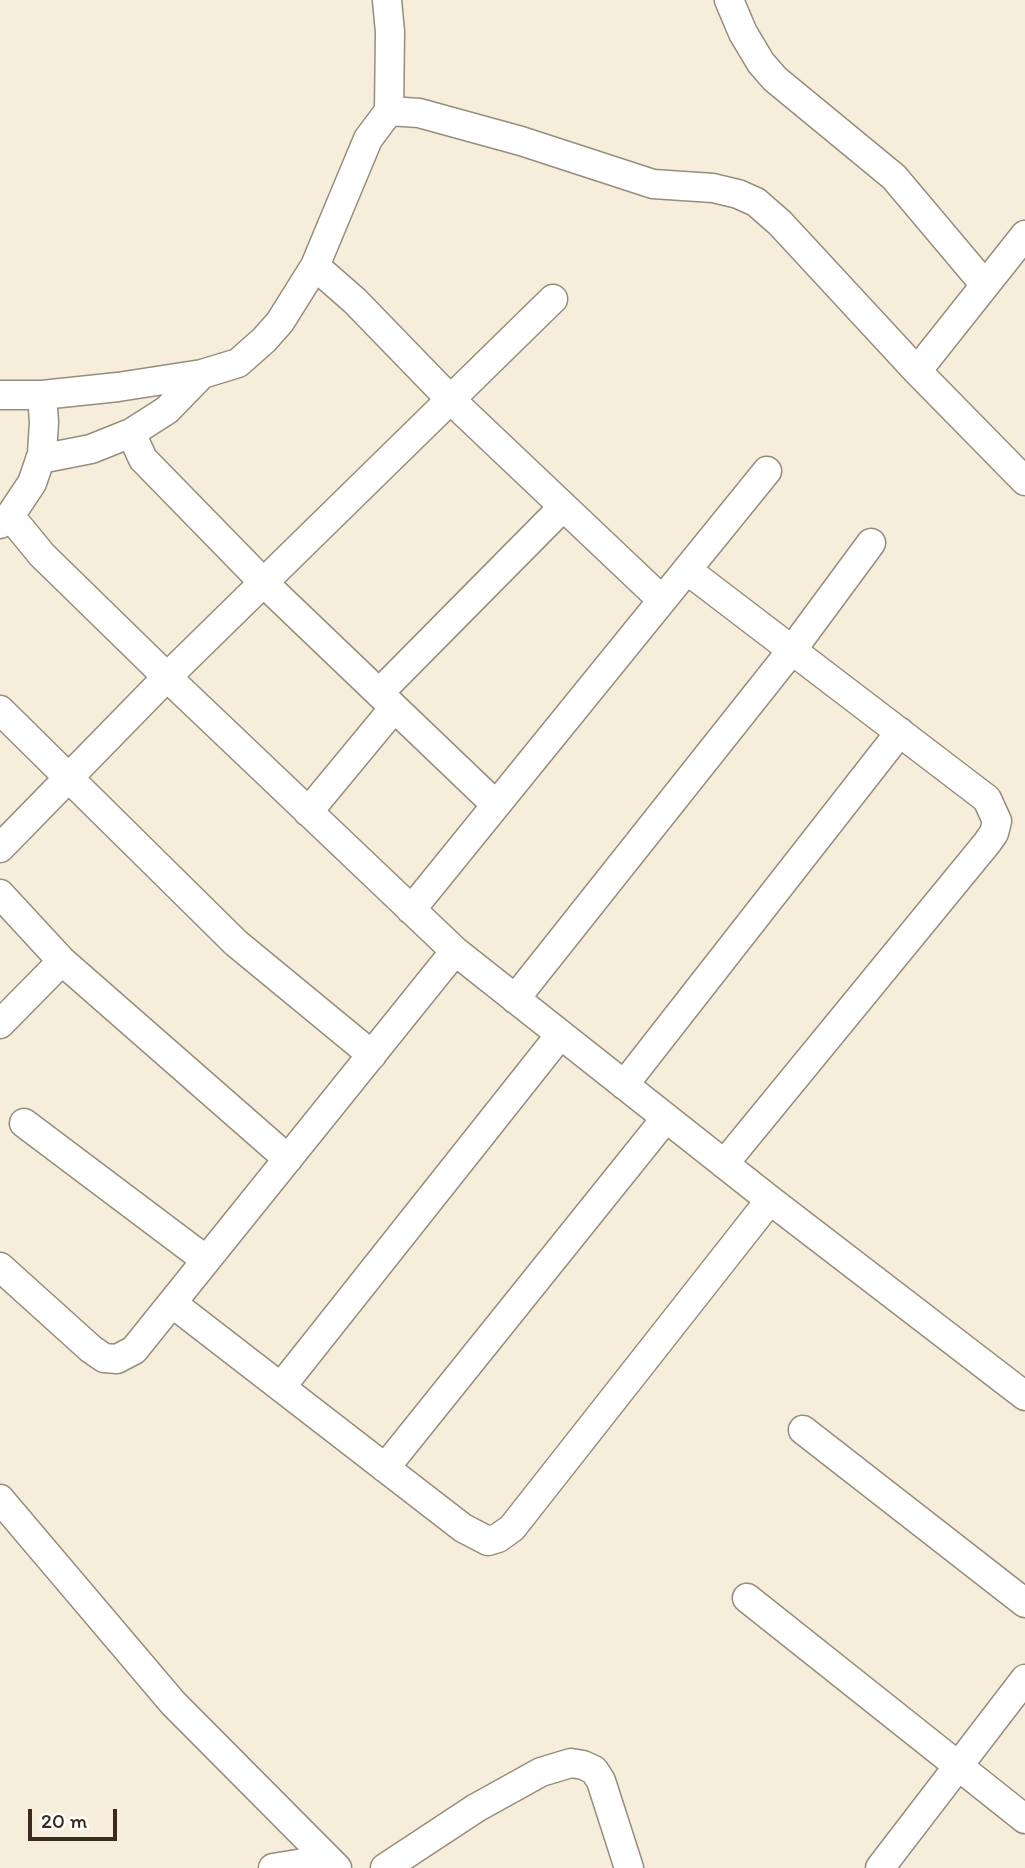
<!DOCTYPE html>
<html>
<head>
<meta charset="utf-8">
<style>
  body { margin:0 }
  #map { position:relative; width:1025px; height:1868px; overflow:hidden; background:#f6eddb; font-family:Itim,sans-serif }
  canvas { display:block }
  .scale { position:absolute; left:28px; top:1809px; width:89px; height:32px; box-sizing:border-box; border:4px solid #3b2a1e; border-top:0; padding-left:9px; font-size:21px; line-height:24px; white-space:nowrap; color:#3b2a1e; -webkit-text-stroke:5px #fff; paint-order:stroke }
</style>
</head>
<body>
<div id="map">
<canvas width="1025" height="1868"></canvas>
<div class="scale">20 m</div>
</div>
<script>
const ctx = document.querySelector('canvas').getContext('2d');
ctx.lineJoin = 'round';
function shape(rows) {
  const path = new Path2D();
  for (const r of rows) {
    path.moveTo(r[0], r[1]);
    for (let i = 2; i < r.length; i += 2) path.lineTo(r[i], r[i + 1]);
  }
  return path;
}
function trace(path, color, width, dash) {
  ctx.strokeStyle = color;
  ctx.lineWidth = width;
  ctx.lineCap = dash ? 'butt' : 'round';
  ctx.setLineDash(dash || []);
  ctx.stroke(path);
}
const street = shape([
  [387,0,390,32,389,111],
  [729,0,743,33,761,63,775,79,894,177,985,285],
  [315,266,355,301,451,400,662,600],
  [917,371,1025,235],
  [0,395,42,395,118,387,202,374,238,363,264,340,280,322,315,266,368,139,389,111,419,113,521,141,653,184,713,188,738,194,756,202,780,223,917,371,1025,481],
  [131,433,143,459,264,583,496,805],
  [40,459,91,449,131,433,167,410,202,374],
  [10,516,42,555,167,677,455,951,770,1200,1025,1396],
  [0,524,10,516,32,483,42,454,44,422,42,395],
  [687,570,987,799,997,821,994,833,987,843,724,1164],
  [379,693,563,507],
  [0,710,236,943,372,1055],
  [308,812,394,708],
  [0,848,167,677,553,299],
  [0,894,62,961,288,1159],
  [411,910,767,471],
  [515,999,792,650,871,543],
  [0,1024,62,961],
  [624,1085,900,732],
  [24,1123,206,1260],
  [0,1267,91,1349,104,1358,117,1359,134,1350,455,951],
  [172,1303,463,1528,488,1541,498,1538,512,1528,770,1200],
  [281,1387,560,1035],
  [803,1430,1025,1603],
  [385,1468,666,1118],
  [0,1499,173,1703,337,1868],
  [747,1598,1025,1819],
  [273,1868,328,1859],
  [385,1868,476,1808,541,1772,571,1763,583,1765,594,1770,601,1781,629,1868],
  [880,1868,1025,1679]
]);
trace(street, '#988c7c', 31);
trace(street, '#fff', 28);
</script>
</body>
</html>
